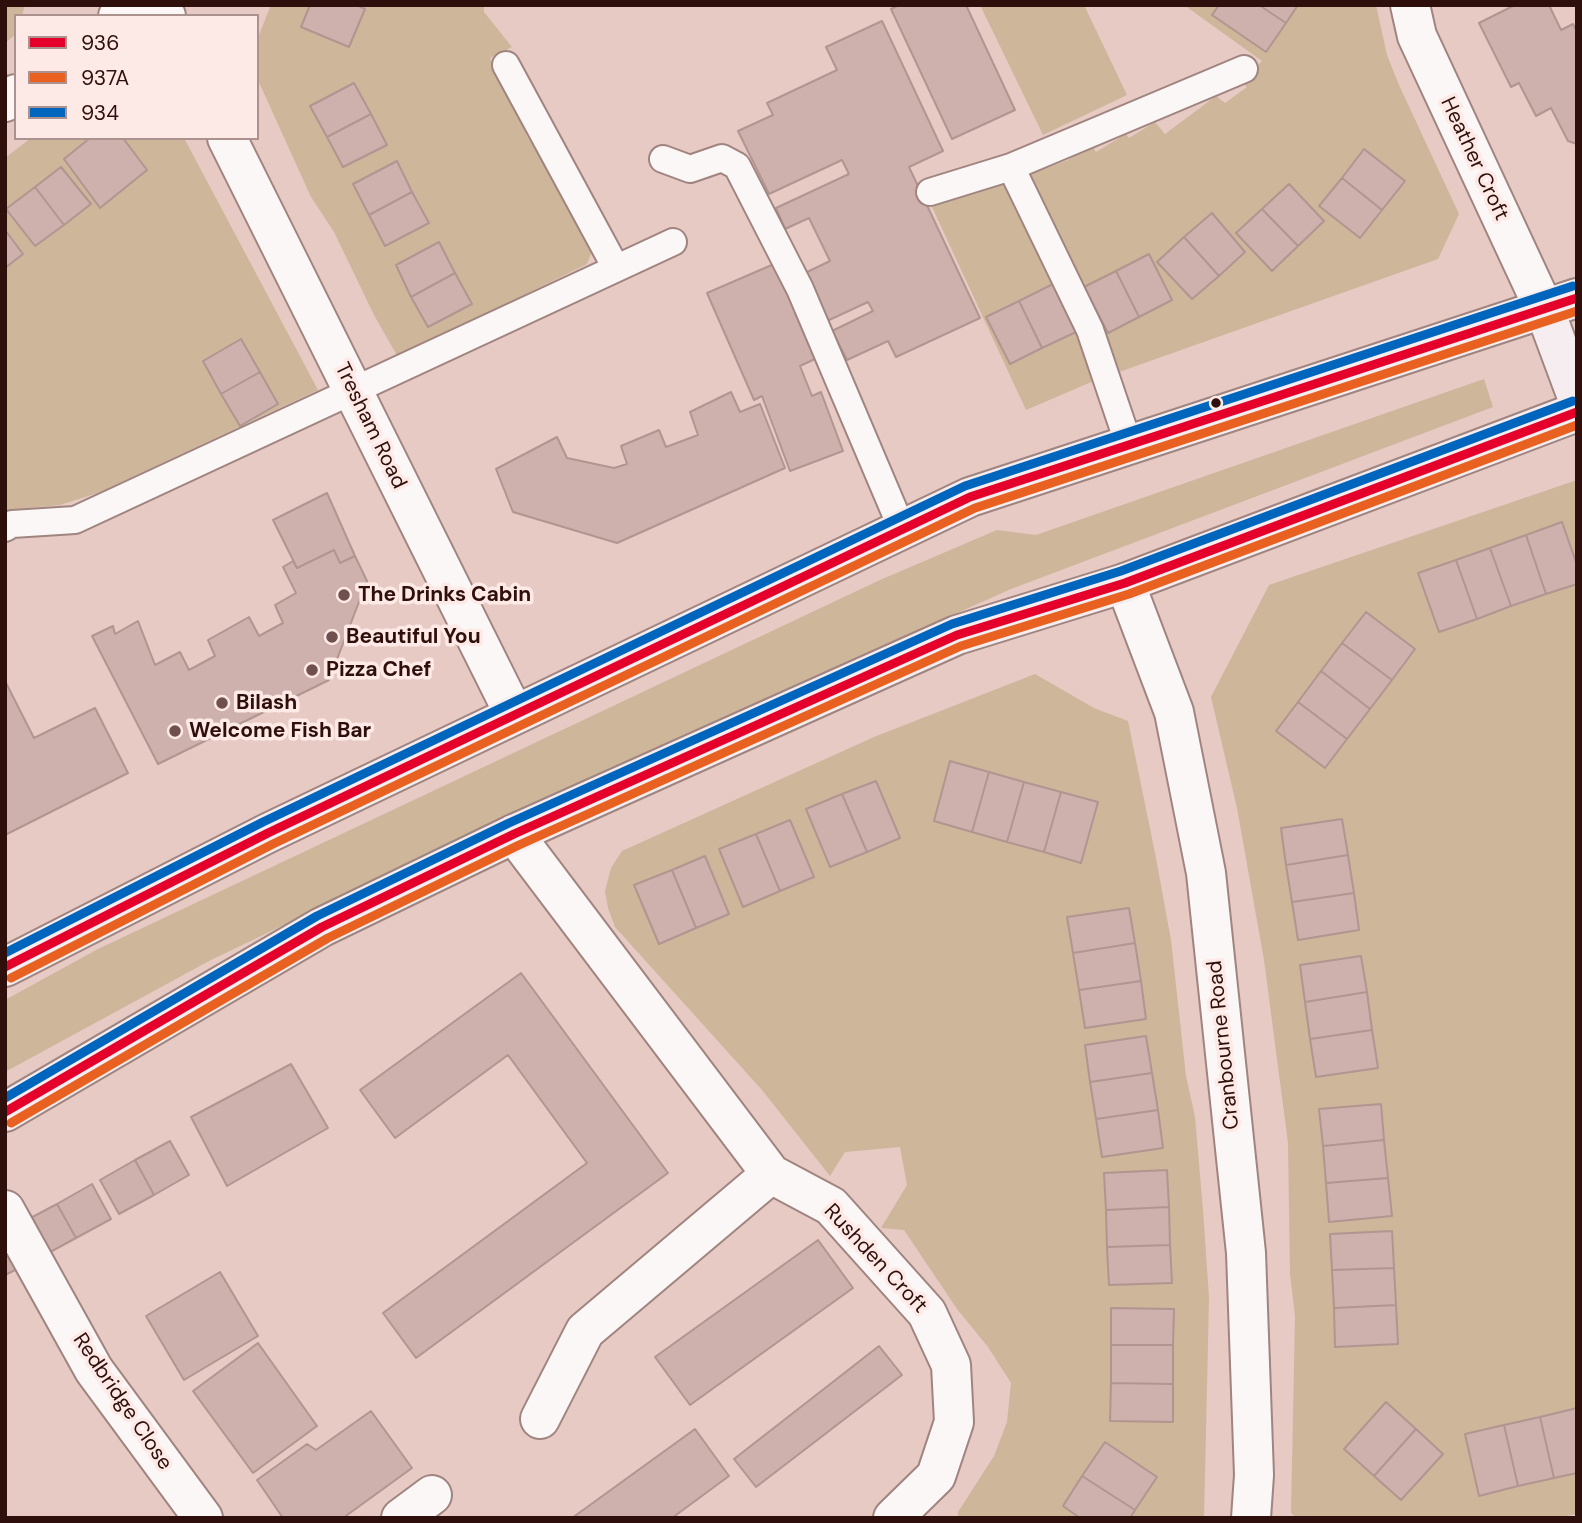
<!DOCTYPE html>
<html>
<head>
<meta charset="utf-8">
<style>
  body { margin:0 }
  #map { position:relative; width:1582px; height:1523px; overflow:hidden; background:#e7cac4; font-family:"DM Sans",sans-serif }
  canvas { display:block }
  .frame { position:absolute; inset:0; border:7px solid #2f0f0b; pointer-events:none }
  .legend { position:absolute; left:14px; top:14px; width:245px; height:126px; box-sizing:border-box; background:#fdeae7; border:2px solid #ab928f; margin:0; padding:9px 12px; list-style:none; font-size:21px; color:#2f0f0b }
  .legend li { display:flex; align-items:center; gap:14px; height:35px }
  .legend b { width:35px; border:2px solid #ab928f }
</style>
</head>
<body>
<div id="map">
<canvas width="1582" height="1523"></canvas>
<div class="frame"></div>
<ul class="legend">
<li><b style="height:9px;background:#e4002b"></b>936</li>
<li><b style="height:9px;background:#e86121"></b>937A</li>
<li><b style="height:9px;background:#0065bd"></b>934</li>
</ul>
</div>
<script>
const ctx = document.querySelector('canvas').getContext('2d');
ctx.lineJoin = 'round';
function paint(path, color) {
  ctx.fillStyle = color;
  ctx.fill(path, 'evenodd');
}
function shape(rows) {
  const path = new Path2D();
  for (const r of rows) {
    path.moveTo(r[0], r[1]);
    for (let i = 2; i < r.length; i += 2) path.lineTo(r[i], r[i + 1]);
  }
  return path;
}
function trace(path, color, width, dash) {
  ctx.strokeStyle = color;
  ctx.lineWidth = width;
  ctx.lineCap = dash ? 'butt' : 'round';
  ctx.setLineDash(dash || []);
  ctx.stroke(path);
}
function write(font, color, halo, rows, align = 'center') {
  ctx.font = font + ' "DM Sans",sans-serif';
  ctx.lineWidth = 7;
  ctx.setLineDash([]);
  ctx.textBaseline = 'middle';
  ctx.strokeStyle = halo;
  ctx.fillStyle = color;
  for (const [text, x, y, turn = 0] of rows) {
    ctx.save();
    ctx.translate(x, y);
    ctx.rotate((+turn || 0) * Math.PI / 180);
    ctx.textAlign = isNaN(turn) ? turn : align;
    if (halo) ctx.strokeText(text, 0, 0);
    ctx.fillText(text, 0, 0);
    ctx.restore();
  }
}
const green = shape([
  [5,5,25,5,22,16,16,16,16,34,5,43],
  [271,5,484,5,484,12,512,47,490,58,528,138,552,171,594,246,587,264,398,357,375,317,334,232,311,197,257,78,257,40],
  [980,5,1084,5,1127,95,1043,135],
  [1184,5,1376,5,1387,55,1399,85,1459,214,1438,259,1119,372,1031,174,1066,161,1093,146,1096,152,1126,134,1129,138,1155,122,1165,134,1216,96,1225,103,1247,87,1242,82,1262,61],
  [31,138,184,138,318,390,98,493,60,505,5,510,5,158],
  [1010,184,1096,380,1026,410,932,207,970,187],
  [1484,379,1493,407,1011,589,610,768,209,961,5,1072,5,1000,98,949,880,580,997,530,1036,535],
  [1577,480,1577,1514,1558,1518,1297,1518,1291,1513,1295,1316,1290,1274,1288,1143,1264,960,1237,808,1211,697,1269,585],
  [1035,674,1094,708,1128,721,1156,858,1171,940,1186,1076,1195,1117,1203,1210,1209,1298,1204,1518,958,1518,958,1512,994,1456,1007,1422,1011,1383,988,1347,957,1309,904,1230,881,1228,907,1185,900,1147,845,1152,830,1176,762,1090,615,927,608,908,605,891,611,868,622,851,874,737]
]);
const building = shape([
  [310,5,357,5,365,9,349,47,301,27,310,5],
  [899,5,966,5,1015,110,952,139,891,9,899,5],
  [1219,5,1259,5,1286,23,1266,52,1212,15,1219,5],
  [1259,5,1298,5,1286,23,1259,5],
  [1515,5,1549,5,1561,30,1573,24,1577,32,1577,144,1568,141,1551,108,1536,116,1519,83,1511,87,1479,23,1515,5],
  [882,21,943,151,909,167,980,318,896,357,888,341,847,360,832,331,873,311,868,302,827,321,805,273,830,261,809,218,785,229,776,208,849,174,842,160,769,194,738,131,773,115,767,103,837,70,826,47,882,21],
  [354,83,371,114,327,137,310,106,354,83],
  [371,114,387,145,343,167,327,137,371,114],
  [90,138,123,138,147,170,100,208,64,159,90,138],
  [1364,149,1405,181,1382,210,1342,178,1364,149],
  [397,161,412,192,369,215,353,184,397,161],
  [61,167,91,204,64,225,35,187,61,167],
  [1342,178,1382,210,1360,238,1319,206,1342,178],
  [1289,184,1324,221,1298,246,1262,209,1289,184],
  [35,187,64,225,35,246,6,209,35,187],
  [412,192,429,223,385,246,369,215,412,192],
  [1262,209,1298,246,1272,271,1236,233,1262,209],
  [1212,213,1245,252,1219,276,1184,237,1212,213],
  [5,230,23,254,5,268,5,230],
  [1184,237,1219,276,1192,299,1157,262,1184,237],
  [439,242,455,273,411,297,396,265,439,242],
  [1149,254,1172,300,1139,317,1116,271,1149,254],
  [774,264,817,358,800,366,812,396,821,392,843,451,790,471,762,396,754,400,707,293,774,264],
  [1116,271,1139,317,1108,333,1084,287,1116,271],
  [455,273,472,304,428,327,411,297,455,273],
  [1053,284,1076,332,1042,348,1019,301,1053,284],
  [1019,301,1042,348,1010,364,986,317,1019,301],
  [241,339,260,372,221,394,203,361,241,339],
  [260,372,278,404,240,426,221,394,260,372],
  [731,392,740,412,760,404,785,468,617,543,513,512,496,469,557,437,567,458,614,468,627,464,621,446,659,430,666,447,698,435,690,412,731,392],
  [327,493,355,556,340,563,334,550,297,568,273,520,327,493],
  [1562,522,1577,565,1577,584,1546,594,1526,535,1562,522],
  [1526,535,1546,594,1511,606,1490,548,1526,535],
  [1490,548,1511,606,1477,619,1456,560,1490,548],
  [334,550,340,563,355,556,367,581,329,680,158,764,92,636,113,626,115,634,138,621,155,665,180,652,189,670,215,656,208,640,249,617,259,636,283,623,275,605,296,593,283,567,293,561,297,568,334,550],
  [1456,560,1477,619,1439,632,1418,573,1456,560],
  [1366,612,1415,649,1392,680,1342,643,1366,612],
  [1342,643,1392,680,1370,709,1321,671,1342,643],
  [1321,671,1370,709,1347,739,1298,702,1321,671],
  [5,681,34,738,95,708,128,773,5,835,5,681],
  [1298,702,1347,739,1325,768,1276,731,1298,702],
  [950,761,989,772,972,832,934,821,950,761],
  [989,772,1024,782,1007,842,972,832,989,772],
  [876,781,900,838,867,852,842,794,876,781],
  [1024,782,1061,792,1044,852,1007,842,1024,782],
  [1061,792,1098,802,1081,863,1044,852,1061,792],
  [842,794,867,852,830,867,806,809,842,794],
  [1342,819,1348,855,1286,865,1281,828,1342,819],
  [790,820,814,877,780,891,756,834,790,820],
  [756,834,780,891,743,907,719,849,756,834],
  [1348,855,1354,893,1292,902,1286,865,1348,855],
  [705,856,729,914,696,928,672,870,705,856],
  [672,870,696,928,659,944,634,885,672,870],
  [1354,893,1359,930,1298,940,1292,902,1354,893],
  [1129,908,1135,943,1073,953,1067,917,1129,908],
  [1135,943,1141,981,1079,990,1073,953,1135,943],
  [1361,956,1367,992,1305,1002,1300,965,1361,956],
  [521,973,668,1173,416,1358,383,1313,587,1163,508,1055,395,1138,360,1090,521,973],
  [1141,981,1146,1019,1085,1028,1079,990,1141,981],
  [1367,992,1372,1030,1310,1039,1305,1002,1367,992],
  [1372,1030,1378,1068,1316,1077,1310,1039,1372,1030],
  [1146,1036,1152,1073,1090,1082,1085,1045,1146,1036],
  [291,1064,328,1128,227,1186,191,1117,291,1064],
  [1152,1073,1158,1110,1096,1119,1090,1082,1152,1073],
  [1381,1104,1384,1140,1323,1146,1319,1109,1381,1104],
  [1158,1110,1163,1148,1102,1157,1096,1119,1158,1110],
  [1384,1140,1388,1178,1326,1183,1323,1146,1384,1140],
  [170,1141,189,1175,154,1195,135,1160,170,1141],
  [135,1160,154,1195,119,1214,100,1180,135,1160],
  [1167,1170,1169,1207,1106,1210,1104,1173,1167,1170],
  [1388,1178,1392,1216,1329,1222,1326,1183,1388,1178],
  [92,1184,111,1219,76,1238,57,1204,92,1184],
  [57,1204,76,1238,41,1257,23,1222,57,1204],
  [1169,1207,1170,1245,1107,1247,1106,1210,1169,1207],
  [5,1231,25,1265,5,1275,5,1231],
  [1392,1231,1394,1268,1332,1270,1330,1234,1392,1231],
  [818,1240,853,1288,690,1405,655,1357,818,1240],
  [1170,1245,1172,1283,1109,1285,1107,1247,1170,1245],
  [1394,1268,1396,1305,1334,1308,1332,1270,1394,1268],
  [220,1272,258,1336,184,1380,146,1316,220,1272],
  [1396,1305,1398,1344,1335,1347,1334,1308,1396,1305],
  [1111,1308,1174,1309,1173,1345,1111,1345,1111,1308],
  [258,1343,317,1426,253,1473,193,1391,258,1343],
  [1111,1345,1173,1345,1173,1384,1111,1383,1111,1345],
  [879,1346,902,1375,756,1487,734,1459,879,1346],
  [1111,1383,1173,1384,1173,1422,1110,1421,1111,1383],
  [1386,1402,1416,1429,1374,1476,1344,1449,1386,1402],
  [1577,1408,1577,1473,1554,1478,1540,1417,1577,1408],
  [371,1411,412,1468,343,1518,283,1518,257,1480,307,1444,316,1450,371,1411],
  [1540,1417,1554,1478,1518,1486,1504,1425,1540,1417],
  [1504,1425,1518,1486,1479,1496,1465,1434,1504,1425],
  [695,1429,729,1476,672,1518,572,1518,695,1429],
  [1416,1429,1443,1454,1401,1500,1374,1476,1416,1429],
  [1105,1442,1157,1477,1135,1510,1082,1476,1105,1442],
  [1082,1476,1135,1510,1130,1518,1080,1518,1063,1506,1082,1476]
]);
const lane = shape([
  [506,65,616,268],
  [663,159,690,169,722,158,737,166,800,289,902,529],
  [1011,167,1090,330,1129,445],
  [930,192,1011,167,1244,69],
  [5,528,12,524,75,520,673,242]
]);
const street = shape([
  [161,5,166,16],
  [1410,5,1417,36,1545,311],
  [118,16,131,5],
  [5,102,16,94],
  [227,138,514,714],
  [1125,583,1174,712,1206,873,1246,1253,1254,1475,1251,1518],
  [514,834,771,1174,831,1206,927,1313,951,1365,954,1422,936,1476,893,1518],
  [5,1210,94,1370,203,1518],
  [540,1419,585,1331,771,1174],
  [401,1518,432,1495]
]);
const secondary = shape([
  [1545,311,1577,397],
  [5,967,268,833,970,497,1577,298],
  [5,1112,322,927,514,834,957,635,1125,583,1577,412]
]);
const bus1 = shape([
  [5,967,268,833,970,497,1577,298],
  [5,1112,322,927,514,834,957,635,1125,583,1577,412]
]);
const bus2 = shape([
  [11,978,273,844,975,508,1577,311],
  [11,1123,328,938,519,845,961,646,1129,594,1577,425]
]);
const bus3 = shape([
  [5,953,263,822,965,486,1573,286],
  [5,1098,317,916,509,823,952,624,1121,571,1573,401]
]);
const markers = [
  [1216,403,6,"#2f0f0b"],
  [344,595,7,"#6f504c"],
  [332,637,7,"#6f504c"],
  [312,670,7,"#6f504c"],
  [222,703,7,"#6f504c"],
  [175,731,7,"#6f504c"]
];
const streetNames = [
  ["Heather Croft",1474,159,65],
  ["Tresham Road",370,426,64],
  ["Cranbourne Road",1224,1045,-96],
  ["Rushden Croft",875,1259,47],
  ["Redbridge Close",122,1402,56]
];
const poiNames = [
  ["The Drinks Cabin",358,595],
  ["Beautiful You",346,637],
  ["Pizza Chef",326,670],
  ["Bilash",236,703],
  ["Welcome Fish Bar",189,731]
];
paint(green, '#cdb69a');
paint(building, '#ceb1ac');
trace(building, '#b19590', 2);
trace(lane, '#a0847f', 30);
trace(street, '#a0847f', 42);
trace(secondary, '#a0847f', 42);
trace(lane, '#fbf7f6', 26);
trace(street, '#fbf7f6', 38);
trace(secondary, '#f5edef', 38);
trace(bus1, '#e4002b', 9);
trace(bus2, '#e86121', 9);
trace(bus3, '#0065bd', 9);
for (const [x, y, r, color] of markers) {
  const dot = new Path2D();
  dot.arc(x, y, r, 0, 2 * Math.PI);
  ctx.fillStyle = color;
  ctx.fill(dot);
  trace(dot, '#fdeae7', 2.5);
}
write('21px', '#2f0f0b', '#fdeae7', streetNames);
write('bold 21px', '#2f0f0b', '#fdeae7', poiNames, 'left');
</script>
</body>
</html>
